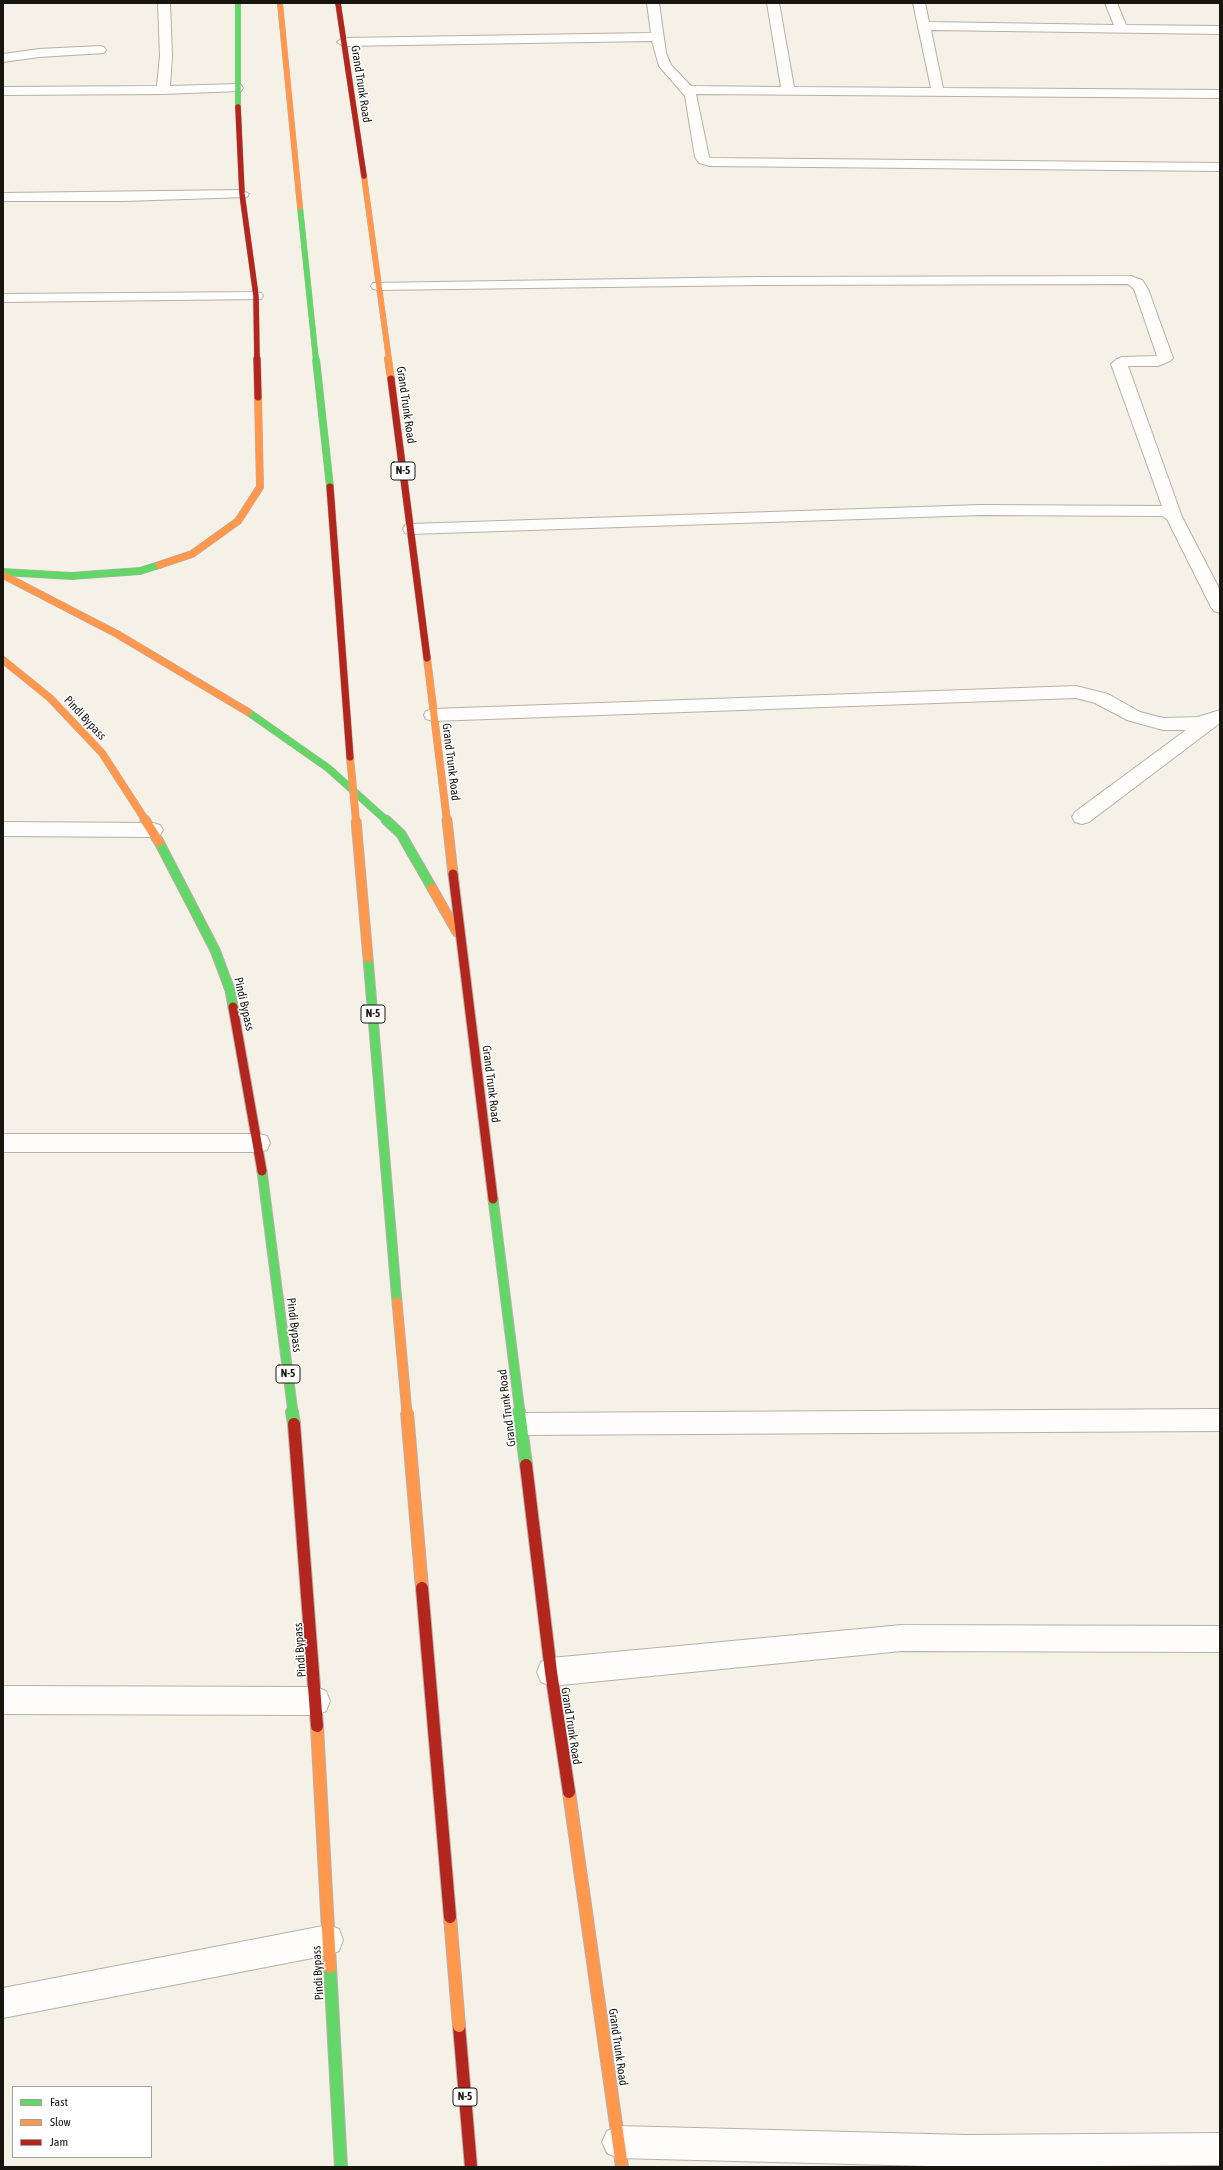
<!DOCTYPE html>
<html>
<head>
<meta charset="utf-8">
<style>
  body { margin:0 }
  #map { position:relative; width:1223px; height:2170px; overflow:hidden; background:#f6f1e7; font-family:"Asap Condensed",sans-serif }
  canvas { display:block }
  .frame { position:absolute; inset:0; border:4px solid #18150f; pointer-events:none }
  .legend { position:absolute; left:12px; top:2086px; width:140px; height:72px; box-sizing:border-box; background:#fff; border:1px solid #a3a19f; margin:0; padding:5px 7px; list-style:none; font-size:12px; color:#18150f }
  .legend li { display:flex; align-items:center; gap:8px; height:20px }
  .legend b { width:20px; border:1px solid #a3a19f }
</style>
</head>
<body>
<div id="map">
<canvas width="1223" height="2170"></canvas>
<div class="frame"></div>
<ul class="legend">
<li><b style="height:5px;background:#63d668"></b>Fast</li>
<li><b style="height:5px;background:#ff974d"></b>Slow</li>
<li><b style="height:5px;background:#b3261e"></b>Jam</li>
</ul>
</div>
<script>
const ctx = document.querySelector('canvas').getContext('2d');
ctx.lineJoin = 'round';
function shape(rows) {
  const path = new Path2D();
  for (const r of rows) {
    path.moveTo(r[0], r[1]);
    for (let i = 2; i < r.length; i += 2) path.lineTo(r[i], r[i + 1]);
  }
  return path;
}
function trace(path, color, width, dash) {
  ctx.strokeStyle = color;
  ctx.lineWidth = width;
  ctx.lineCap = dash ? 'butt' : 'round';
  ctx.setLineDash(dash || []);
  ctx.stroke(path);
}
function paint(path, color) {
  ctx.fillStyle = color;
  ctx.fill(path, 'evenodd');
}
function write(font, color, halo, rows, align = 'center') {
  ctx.font = font + ' "Asap Condensed",sans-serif';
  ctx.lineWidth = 3;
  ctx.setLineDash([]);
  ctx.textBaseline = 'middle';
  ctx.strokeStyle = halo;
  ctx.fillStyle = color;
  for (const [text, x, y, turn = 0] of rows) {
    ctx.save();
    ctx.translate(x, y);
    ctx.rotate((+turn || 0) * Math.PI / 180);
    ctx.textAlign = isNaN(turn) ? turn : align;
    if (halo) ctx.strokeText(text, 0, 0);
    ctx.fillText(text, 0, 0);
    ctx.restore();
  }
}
const street = shape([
  [158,3,170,3,172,56,170,86,237,84,241,85,243,88,241,91,163,94,3,95,3,87,157,86,160,56,158,3],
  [647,3,659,3,666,53,671,65,691,86,781,87,767,3,779,3,794,87,931,88,913,3,925,3,929,22,1114,25,1105,3,1117,3,1126,25,1220,26,1220,34,931,30,943,88,1220,90,1220,98,696,94,709,157,711,158,1220,163,1220,171,710,166,699,163,695,157,685,96,659,66,652,41,343,46,337,42,343,38,651,33,647,3],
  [100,46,104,47,106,50,104,53,39,57,3,62,3,54,39,49,100,46],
  [242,190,249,194,247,197,124,201,3,201,3,193,242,190],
  [1131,276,1142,280,1148,289,1173,358,1170,361,1158,366,1128,366,1182,517,1220,590,1220,613,1214,611,1211,607,1167,519,1162,516,980,515,411,534,405,533,403,529,405,525,411,524,980,505,1162,506,1111,364,1117,359,1122,357,1157,356,1134,289,1128,284,758,285,378,290,373,289,371,286,373,283,758,277,1131,276],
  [256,292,261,293,263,296,261,299,3,302,3,294,256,292],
  [1076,686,1108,694,1140,712,1163,718,1198,717,1220,710,1220,723,1089,822,1082,824,1075,822,1072,817,1075,812,1186,730,1163,730,1127,720,1095,703,1076,698,433,721,426,719,424,715,426,711,433,709,1076,686],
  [3,822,153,823,160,825,163,830,160,835,153,837,3,836,3,822],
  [3,1134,259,1134,267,1136,270,1143,267,1150,259,1152,3,1152,3,1134],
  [1220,1409,1220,1431,521,1435,512,1432,508,1424,512,1416,521,1413,1220,1409],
  [902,1625,1220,1626,1220,1652,902,1651,551,1686,541,1682,537,1672,541,1662,551,1658,902,1625],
  [3,1686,316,1687,326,1691,330,1701,326,1711,316,1715,3,1714,3,1686],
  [328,1925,339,1929,343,1940,339,1951,328,1955,3,2018,3,1988,328,1925],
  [618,2126,967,2135,1220,2133,1220,2165,967,2167,618,2158,607,2153,602,2142,607,2131,618,2126]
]);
const fastFar3 = shape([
  [238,3,238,107]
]);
const fastFar2 = shape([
  [3,572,71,576,140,571,159,565],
  [248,712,328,768,387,821]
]);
const fastFar1 = shape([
  [386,820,401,834,432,888],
  [159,842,215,950,230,990,233,1007],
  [262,1171,293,1413],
  [493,1199,520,1413]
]);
const fast = shape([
  [292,1412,294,1424],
  [519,1412,526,1465],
  [330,1967,341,2167]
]);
const slowFar3 = shape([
  [364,176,389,360]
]);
const slowFar2 = shape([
  [388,359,391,379],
  [159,565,192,554,238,521,260,487,258,397],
  [3,575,117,634,248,712],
  [427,658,447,821],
  [3,660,50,698,102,753,146,821]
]);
const slowFar1 = shape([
  [145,820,159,842],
  [447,820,453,874],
  [432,888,457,932]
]);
const slow = shape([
  [317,1726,330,1967],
  [569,1792,622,2167]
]);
const jamFar3 = shape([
  [338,3,364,176],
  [238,107,242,194,256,296,257,360]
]);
const jamFar2 = shape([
  [257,359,258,397],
  [391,379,427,658]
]);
const jamFar1 = shape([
  [453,874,493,1199],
  [233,1007,262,1171]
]);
const jam = shape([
  [294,1424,317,1726],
  [526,1465,551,1672,569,1792],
  [459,2026,471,2167]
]);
const fastBridgeFar2 = shape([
  [300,207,316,360]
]);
const fastBridgeFar1 = shape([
  [316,359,330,487]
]);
const fastBridge = shape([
  [368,958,397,1302]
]);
const slowBridgeFar3 = shape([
  [280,3,300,207]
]);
const slowBridgeFar2 = shape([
  [350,757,356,821]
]);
const slowBridgeFar1 = shape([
  [356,820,368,958],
  [397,1302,407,1413]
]);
const slowBridge = shape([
  [407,1412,422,1588],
  [450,1917,459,2026]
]);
const jamBridgeFar1 = shape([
  [330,487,350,757]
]);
const jamBridge = shape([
  [422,1588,450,1917]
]);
const shields = [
  [403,471,24],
  [373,1014,24],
  [288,1374,24],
  [465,2097,24]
];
const shieldNames = [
  ["N-5",403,471],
  ["N-5",373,1014],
  ["N-5",288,1374],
  ["N-5",465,2097]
];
const streetNames = [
  ["Grand Trunk Road",361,84,81],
  ["Grand Trunk Road",406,405,82],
  ["Pindi Bypass",85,718,47],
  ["Grand Trunk Road",451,762,83],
  ["Pindi Bypass",244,1004,77],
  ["Grand Trunk Road",491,1084,83],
  ["Pindi Bypass",294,1325,83],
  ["Grand Trunk Road",507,1408,-97],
  ["Pindi Bypass",300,1650,-94],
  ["Grand Trunk Road",571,1726,81],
  ["Pindi Bypass",318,1973,-93],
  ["Grand Trunk Road",618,2047,82]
];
trace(street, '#b5b1a9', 2);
trace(fastFar3, '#baaeab', 6);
trace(fastFar2, '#baaeab', 8);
trace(fastFar1, '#baaeab', 11);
trace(fast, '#baaeab', 14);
trace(slowFar3, '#baaeab', 6);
trace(slowFar2, '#baaeab', 8);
trace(slowFar1, '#baaeab', 11);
trace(slow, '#baaeab', 14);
trace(jamFar3, '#baaeab', 6);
trace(jamFar2, '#baaeab', 8);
trace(jamFar1, '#baaeab', 11);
trace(jam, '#baaeab', 14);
paint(street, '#fefdfb');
trace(fastFar3, '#63d668', 5.5);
trace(fastFar2, '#63d668', 7);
trace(fastFar1, '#63d668', 9);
trace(fast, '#63d668', 12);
trace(slowFar3, '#ff974d', 5.5);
trace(slowFar2, '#ff974d', 7);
trace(slowFar1, '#ff974d', 9);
trace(slow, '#ff974d', 12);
trace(jamFar3, '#b3261e', 5.5);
trace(jamFar2, '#b3261e', 7);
trace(jamFar1, '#b3261e', 9);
trace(jam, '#b3261e', 12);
trace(fastBridgeFar2, '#baaeab', 6, []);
trace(fastBridgeFar1, '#baaeab', 8, []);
trace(fastBridge, '#baaeab', 11, []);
trace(slowBridgeFar3, '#baaeab', 6, []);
trace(slowBridgeFar2, '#baaeab', 8, []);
trace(slowBridgeFar1, '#baaeab', 11, []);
trace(slowBridge, '#baaeab', 14, []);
trace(jamBridgeFar1, '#baaeab', 8, []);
trace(jamBridge, '#baaeab', 14, []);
trace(fastBridgeFar2, '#63d668', 5.5);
trace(fastBridgeFar1, '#63d668', 7);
trace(fastBridge, '#63d668', 9);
trace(slowBridgeFar3, '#ff974d', 5.5);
trace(slowBridgeFar2, '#ff974d', 7);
trace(slowBridgeFar1, '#ff974d', 9);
trace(slowBridge, '#ff974d', 12);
trace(jamBridgeFar1, '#b3261e', 7);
trace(jamBridge, '#b3261e', 12);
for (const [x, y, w] of shields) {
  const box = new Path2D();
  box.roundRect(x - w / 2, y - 9, w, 18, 3);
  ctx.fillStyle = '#fff';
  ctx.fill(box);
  trace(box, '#18150f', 1);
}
write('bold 11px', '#18150f', null, shieldNames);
write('12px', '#18150f', '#fff', streetNames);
</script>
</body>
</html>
